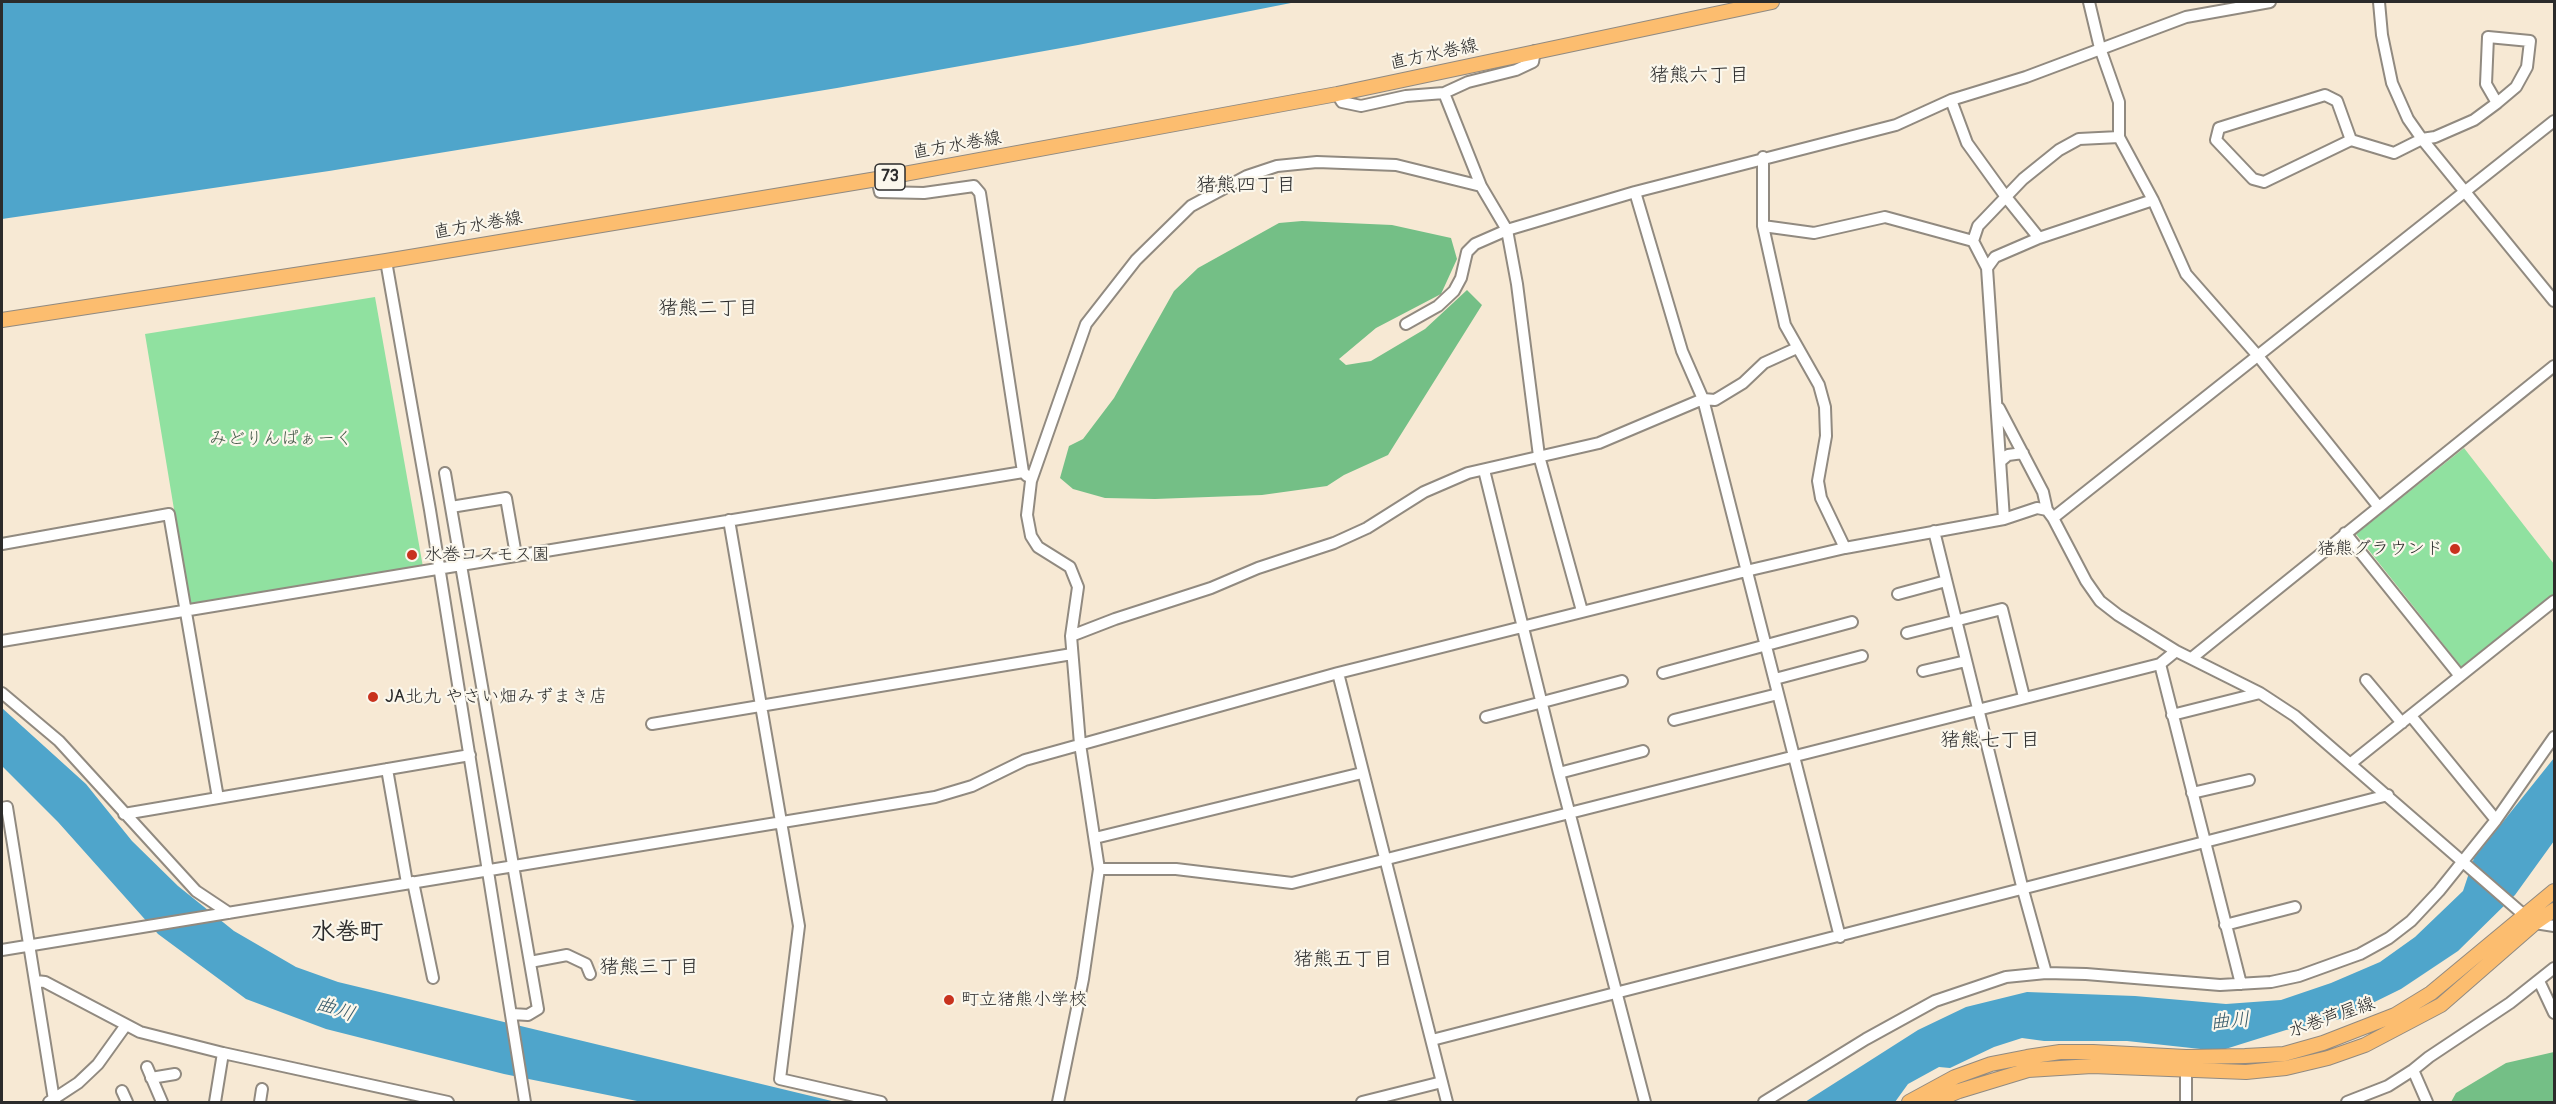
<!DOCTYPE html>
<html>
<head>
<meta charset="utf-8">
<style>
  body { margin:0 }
  #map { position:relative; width:2556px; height:1104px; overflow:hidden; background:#f7e9d4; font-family:Pangolin,sans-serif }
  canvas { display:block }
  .frame { position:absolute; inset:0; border:3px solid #2b2b2b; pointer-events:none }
</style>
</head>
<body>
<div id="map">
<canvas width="2556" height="1104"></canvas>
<div class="frame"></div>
</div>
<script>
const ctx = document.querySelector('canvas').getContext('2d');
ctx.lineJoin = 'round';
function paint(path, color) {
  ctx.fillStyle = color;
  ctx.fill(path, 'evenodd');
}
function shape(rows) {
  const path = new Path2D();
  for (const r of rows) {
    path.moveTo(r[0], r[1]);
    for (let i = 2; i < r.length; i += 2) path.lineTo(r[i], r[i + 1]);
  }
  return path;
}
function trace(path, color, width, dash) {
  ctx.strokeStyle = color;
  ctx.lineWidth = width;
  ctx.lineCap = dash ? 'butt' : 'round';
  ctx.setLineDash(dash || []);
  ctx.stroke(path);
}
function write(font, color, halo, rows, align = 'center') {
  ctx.font = font + ' Pangolin,"Klee One",sans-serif';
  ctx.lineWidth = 4.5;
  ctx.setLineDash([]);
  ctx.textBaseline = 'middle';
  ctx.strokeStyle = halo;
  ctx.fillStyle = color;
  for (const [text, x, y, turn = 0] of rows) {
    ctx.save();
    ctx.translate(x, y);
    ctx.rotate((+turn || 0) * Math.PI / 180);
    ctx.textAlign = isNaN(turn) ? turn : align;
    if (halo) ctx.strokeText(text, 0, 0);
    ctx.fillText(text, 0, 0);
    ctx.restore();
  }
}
const green = shape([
  [375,297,423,567,190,606,145,334],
  [2464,448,2554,564,2554,595,2463,669,2356,534]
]);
const forest = shape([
  [1302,221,1392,225,1451,238,1457,259,1441,294,1376,328,1339,359,1346,365,1371,361,1425,329,1467,290,1482,305,1388,455,1344,475,1327,486,1262,495,1155,499,1105,498,1073,489,1060,478,1069,446,1083,439,1114,398,1174,291,1198,268,1279,223],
  [2554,1052,2554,1102,2451,1102,2456,1093,2506,1063]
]);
const water = shape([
  [2,2,1296,2,1078,45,837,88,329,171,2,219],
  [2,708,86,784,132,841,178,886,234,931,296,967,338,982,836,1102,642,1102,504,1074,326,1029,246,999,158,934,58,822,2,766],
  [2554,758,2554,841,2515,895,2458,951,2401,989,2340,1019,2286,1030,2219,1051,2127,1041,2044,1041,2022,1038,1994,1047,1950,1068,1939,1067,1908,1084,1895,1102,1805,1102,1918,1030,1966,1007,2027,992,2135,996,2226,1004,2281,1000,2331,983,2380,962,2415,937,2463,891,2474,858]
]);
const minor = shape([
  [2089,2,2100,48,2119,102,2119,137,2153,200,2186,274,2258,356,2378,506],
  [2379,2,2382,35,2392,83,2408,119,2422,139,2554,301],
  [2488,37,2530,41,2527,67,2516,87,2497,103,2486,84,2488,37],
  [1444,93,1481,186,1507,230,1517,284,1539,456,1582,611],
  [1337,94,1342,102,1361,106,1406,96,1444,93,1468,82,1516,70,1533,62,1535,51],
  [1951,100,1967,143,2006,197,2039,238],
  [2351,140,2337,101,2325,95,2219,128,2216,140,2253,179,2264,182,2351,140,2394,153,2422,139,2435,137,2474,120,2497,103],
  [1763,157,1763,226,1785,325,1819,385,1825,407,1826,436,1818,481,1821,498,1845,548],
  [877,179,880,192,924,193,974,186,980,193,1023,472,1027,476],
  [1635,192,1682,351,1703,399,1840,937],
  [1763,226,1814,233,1885,217,1973,241],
  [386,261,430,510,525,1102],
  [1987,268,1995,257,2039,238,2153,200],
  [1406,324,1438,306,1454,291,1461,278,1467,252,1475,244,1507,230,1635,192,1896,125,1951,100,2026,77,2186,17,2270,2],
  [1999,408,2043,492,2047,510],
  [2001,461,2008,455,2023,453],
  [1484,470,1559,773,1645,1102],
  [445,473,538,1009,528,1015,512,1014],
  [451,507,506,498,516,555],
  [2053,518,2554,121],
  [2004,519,1987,268,1973,241,1978,226,2023,179,2059,150,2079,139,2119,137],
  [729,520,799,926,780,1079,881,1102],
  [1934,531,2023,890,2046,973],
  [2345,533,2460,676],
  [2,544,169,514,218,798,470,755],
  [1898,594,1946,581],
  [1907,633,2002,609,2024,697],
  [1071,636,1115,619,1211,588,1258,568,1334,543,1367,528,1424,492,1468,473,1599,443,1703,399,1715,400,1743,383,1764,363,1797,348],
  [2,641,1023,472],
  [2193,657,2554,366],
  [2160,664,2241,984],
  [1923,671,1966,661],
  [1338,673,1447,1102],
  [1663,673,1852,622],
  [1775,679,1862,656],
  [2366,680,2402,723],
  [2,693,59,741,196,891,229,913],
  [2172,715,2260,693],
  [2411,716,2496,820],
  [1486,717,1622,681],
  [1674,720,1778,694],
  [652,724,1072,654],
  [2350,764,2554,601],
  [387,769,407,883],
  [1559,773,1643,751],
  [2192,793,2249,780],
  [2,808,7,807,54,1100],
  [124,814,218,798],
  [1095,838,1362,773],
  [1099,869,1176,869,1292,883,2160,664,2176,651],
  [413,882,433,978],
  [2225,925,2295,907],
  [2,950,935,797,972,786,1025,760,1338,673,1746,571,1845,548,2004,519,2037,508,2047,510,2053,518,2086,581,2100,601,2118,615,2176,651,2260,693,2295,716,2524,915,2535,923,2554,926],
  [530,962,567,955,586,964,590,974],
  [36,981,45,982,140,1032,223,1053,448,1102],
  [2539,981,2554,1013],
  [1432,1040,2388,795],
  [147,1067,162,1102],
  [2413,1070,2427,1102],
  [151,1078,175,1074],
  [122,1091,127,1102],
  [49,1102,78,1083,98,1064,126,1025],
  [215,1102,223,1053],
  [260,1102,262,1089],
  [1058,1102,1083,979,1099,869,1080,744,1071,636,1078,587,1070,567,1038,547,1031,536,1027,515,1031,481,1086,324,1136,260,1191,206,1247,176,1277,166,1317,162,1396,165,1481,186],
  [1362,1102,1442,1082],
  [1764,1102,1866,1039,1935,1001,2006,977,2046,973,2086,974,2220,985,2271,982,2299,976,2360,954,2389,938,2411,921,2439,891,2496,820,2554,737],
  [2186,1102,2186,1064],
  [2347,1102,2388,1086,2413,1070,2429,1057,2510,1003,2554,968]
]);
const major = shape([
  [2,320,386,261,877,179,1337,94,1772,2],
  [1909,1102,1955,1077,1991,1064,2027,1057,2060,1052,2093,1052,2186,1057,2245,1056,2284,1054,2323,1043,2395,1015,2431,993,2554,891],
  [1933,1102,1959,1091,2028,1070,2092,1066,2246,1072,2286,1068,2328,1058,2365,1045,2441,1005,2535,923,2554,910]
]);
const markers = [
  [2455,549,6,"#c8321e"],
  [412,555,6,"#c8321e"],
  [373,697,6,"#c8321e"],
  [949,1000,6,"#c8321e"]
];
const shields = [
  [890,177,30]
];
const shieldNames = [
  ["73",890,177]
];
const streetNames = [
  ["直方水巻線",1434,55,-12],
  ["直方水巻線",957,146,-10],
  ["直方水巻線",478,226,-10],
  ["水巻芦屋線",2332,1018,-19]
];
const parkNames = [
  ["みどりんぱぁーく",281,439]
];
const poiNames = [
  ["猪熊グラウンド",2443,549,"right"],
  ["水巻コスモス園",424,555],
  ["JA北九 やさい畑みずまき店",385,697],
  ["町立猪熊小学校",961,1000]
];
const neighbourhoodNames = [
  ["猪熊六丁目",1699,76],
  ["猪熊四丁目",1246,186],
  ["猪熊二丁目",708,309],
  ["猪熊七丁目",1990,741],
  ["猪熊五丁目",1343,960],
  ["猪熊三丁目",649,968]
];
const waterNames = [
  ["曲川",335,1010,18],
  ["曲川",2230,1022,-5]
];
const districtNames = [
  ["水巻町",347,933]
];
paint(green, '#90e1a0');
paint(forest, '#74bf86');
paint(water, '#4fa5cb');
trace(minor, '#918a80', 14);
trace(major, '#918a80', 16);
trace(minor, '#fff', 10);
trace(major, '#fcbd6f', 14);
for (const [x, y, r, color] of markers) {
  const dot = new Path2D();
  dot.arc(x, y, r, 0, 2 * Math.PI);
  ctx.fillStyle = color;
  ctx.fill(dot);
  trace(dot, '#fbf7ec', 2);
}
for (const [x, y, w] of shields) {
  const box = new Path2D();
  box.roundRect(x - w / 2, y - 13, w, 26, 4.5);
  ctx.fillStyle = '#fbf7ec';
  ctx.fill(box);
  trace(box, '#2b2b2b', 1.5);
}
write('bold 16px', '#2b2b2b', null, shieldNames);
write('18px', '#2b2b2b', '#fbf7ec', streetNames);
write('18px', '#445848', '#fbf7ec', parkNames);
write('18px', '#2b2b2b', '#fbf7ec', poiNames, 'left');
write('20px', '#2b2b2b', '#fbf7ec', neighbourhoodNames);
write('italic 20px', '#395c6b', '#fbf7ec', waterNames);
write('bold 24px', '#2b2b2b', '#fbf7ec', districtNames);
</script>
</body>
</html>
